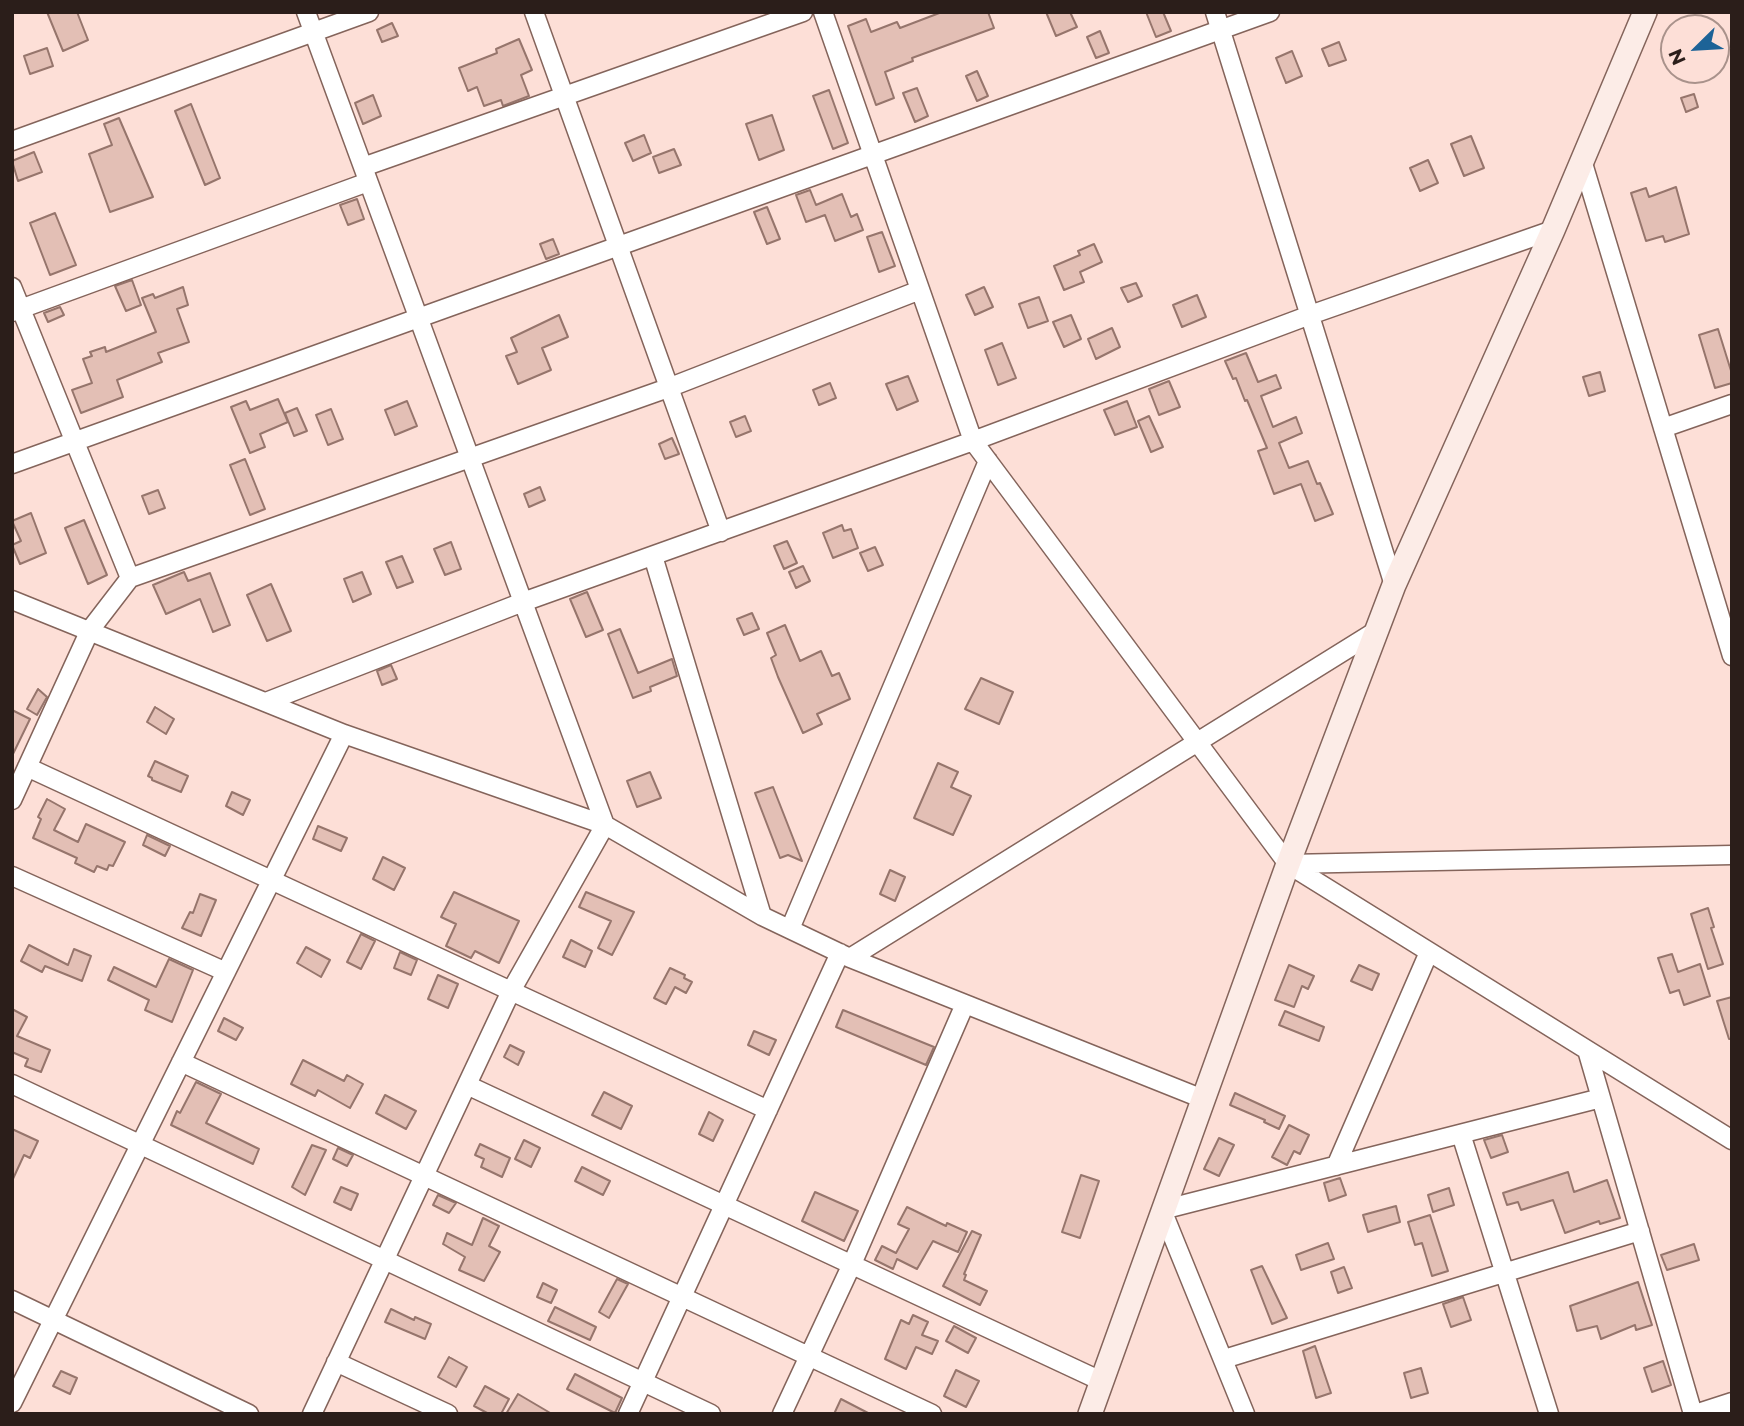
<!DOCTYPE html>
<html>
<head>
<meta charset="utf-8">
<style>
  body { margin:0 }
  #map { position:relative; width:1744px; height:1426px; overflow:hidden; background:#fddfd7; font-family:Montserrat,sans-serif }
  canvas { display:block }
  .frame { position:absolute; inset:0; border:14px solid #2b1e1a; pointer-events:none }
  .north { position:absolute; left:1660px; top:14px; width:70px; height:70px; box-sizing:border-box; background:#fddfd7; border:2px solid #a9928b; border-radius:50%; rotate:246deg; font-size:19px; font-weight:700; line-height:28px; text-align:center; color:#2b1e1a }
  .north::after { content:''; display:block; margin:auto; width:24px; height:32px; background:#1d6397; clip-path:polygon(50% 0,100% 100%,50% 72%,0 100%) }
</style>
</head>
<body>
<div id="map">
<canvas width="1744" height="1426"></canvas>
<div class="frame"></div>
<div class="north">N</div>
</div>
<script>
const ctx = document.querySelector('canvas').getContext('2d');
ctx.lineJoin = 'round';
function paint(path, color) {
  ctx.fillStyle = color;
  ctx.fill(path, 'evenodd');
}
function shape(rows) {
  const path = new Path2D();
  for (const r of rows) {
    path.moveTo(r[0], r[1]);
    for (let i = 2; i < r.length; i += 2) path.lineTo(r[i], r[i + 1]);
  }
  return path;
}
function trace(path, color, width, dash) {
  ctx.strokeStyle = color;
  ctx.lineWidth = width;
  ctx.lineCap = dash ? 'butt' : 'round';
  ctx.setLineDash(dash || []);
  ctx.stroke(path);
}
const building = shape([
  [47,12,77,12,88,40,63,51,47,12],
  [942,12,988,12,994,28,912,58,913,61,885,72,894,98,876,105,848,26,866,19,871,32,897,22,900,28,942,12],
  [1046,12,1070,12,1077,27,1056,36,1046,12],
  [1146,12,1163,12,1171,31,1156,37,1146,12],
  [392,23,398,36,382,42,377,30,392,23],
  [1100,31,1109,53,1096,58,1087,37,1100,31],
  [519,39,532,70,521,75,529,96,503,106,501,100,484,106,477,87,468,91,459,68,497,53,496,49,519,39],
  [1339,42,1346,60,1329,66,1322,49,1339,42],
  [47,48,53,66,30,74,24,56,47,48],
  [1292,51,1302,76,1286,83,1276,58,1292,51],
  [977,71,988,96,977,101,966,76,977,71],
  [917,88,928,116,915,122,903,93,917,88],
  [829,90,848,143,833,149,813,96,829,90],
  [1694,94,1698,107,1686,112,1681,98,1694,94],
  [373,95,381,116,363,124,355,103,373,95],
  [191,104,220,178,205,185,175,111,191,104],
  [772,115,784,150,759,160,746,124,772,115],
  [119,118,153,197,110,212,89,154,112,145,104,124,119,118],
  [644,135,651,153,633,161,625,143,644,135],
  [1471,136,1484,168,1464,176,1451,144,1471,136],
  [674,149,681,165,659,173,653,157,674,149],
  [34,152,42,172,18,181,12,161,34,152],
  [1428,160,1438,183,1420,191,1410,168,1428,160],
  [1676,187,1689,234,1665,242,1663,236,1646,241,1631,193,1646,188,1649,197,1676,187],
  [810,190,816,205,842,194,851,217,857,214,863,230,835,241,825,215,806,222,796,195,810,190],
  [357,199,364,219,348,225,340,205,357,199],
  [767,207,780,239,767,244,754,212,767,207],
  [55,213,76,265,50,275,30,223,55,213],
  [882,232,895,266,879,272,867,237,882,232],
  [553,239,559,254,546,259,540,244,553,239],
  [1094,244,1102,262,1080,272,1084,282,1064,290,1054,266,1080,255,1078,251,1094,244],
  [132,280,141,305,126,311,115,286,132,280],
  [1136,283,1142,296,1128,302,1121,288,1136,283],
  [183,287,188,305,177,309,189,342,158,353,162,362,117,380,123,397,81,413,72,390,92,383,83,359,92,356,90,352,105,347,106,352,156,332,142,298,153,294,155,298,183,287],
  [984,287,993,307,975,315,966,295,984,287],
  [1197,295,1206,317,1182,327,1173,305,1197,295],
  [1039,297,1048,321,1028,328,1019,304,1039,297],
  [60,307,64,315,48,322,44,313,60,307],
  [559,315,568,337,542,348,551,370,518,384,506,356,517,352,511,338,559,315],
  [1071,315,1081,339,1064,347,1053,322,1071,315],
  [1112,328,1120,347,1096,359,1088,339,1112,328],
  [1718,329,1732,374,1732,383,1715,388,1699,335,1718,329],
  [1002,343,1016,378,998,385,985,350,1002,343],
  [1246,353,1258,382,1276,375,1281,388,1261,396,1273,427,1296,417,1302,433,1279,443,1289,468,1308,461,1317,484,1320,483,1333,514,1315,521,1301,484,1274,494,1258,451,1267,448,1247,400,1245,401,1236,378,1233,379,1225,361,1246,353],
  [1600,372,1605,391,1589,396,1583,377,1600,372],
  [908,376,918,401,897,410,886,384,908,376],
  [1169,381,1180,407,1159,415,1149,389,1169,381],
  [830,383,836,398,819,405,813,390,830,383],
  [278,399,288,422,260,434,265,447,250,453,231,407,246,401,250,410,278,399],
  [407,401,417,426,395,435,385,410,407,401],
  [1127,401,1137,427,1115,435,1104,410,1127,401],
  [297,408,307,431,294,436,285,413,297,408],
  [331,409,343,439,328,445,316,415,331,409],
  [745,416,751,431,736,437,730,422,745,416],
  [1149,416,1163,447,1151,452,1138,421,1149,416],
  [672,438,679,454,665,459,659,444,672,438],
  [245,459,265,509,250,515,230,465,245,459],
  [540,487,545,500,529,507,524,494,540,487],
  [158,490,165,508,149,514,142,496,158,490],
  [31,513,46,553,20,564,12,545,21,541,12,521,31,513],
  [84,520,107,575,88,584,65,528,84,520],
  [842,525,844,531,851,529,858,548,833,558,823,533,842,525],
  [787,541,797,563,784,569,774,546,787,541],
  [451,542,461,569,445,575,434,549,451,542],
  [875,547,883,565,868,571,860,553,875,547],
  [402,556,413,582,397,588,386,562,402,556],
  [803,566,810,581,796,588,789,572,803,566],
  [184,572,188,581,210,573,230,625,213,632,200,599,166,614,153,585,184,572],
  [362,572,371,594,353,602,344,579,362,572],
  [271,584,291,631,267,641,247,595,271,584],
  [587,592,603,630,586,637,570,599,587,592],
  [752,613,759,629,744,635,737,619,752,613],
  [785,625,800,661,821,651,832,676,839,673,850,699,817,714,822,724,803,733,778,677,771,658,776,655,767,633,785,625],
  [620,629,638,673,672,659,677,676,650,687,651,691,633,698,608,634,620,629],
  [391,665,397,679,382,685,377,671,391,665],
  [981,678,1013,692,999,724,965,709,981,678],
  [38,689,47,697,37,715,27,709,38,689],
  [155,707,174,719,166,734,147,722,155,707],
  [12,710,30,719,12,756,12,710],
  [155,761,188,776,181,792,152,780,152,778,148,776,155,761],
  [938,763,958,772,951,787,971,796,953,835,914,818,938,763],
  [650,772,661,798,637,807,627,781,650,772],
  [773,787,784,815,802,861,788,855,780,858,755,793,773,787],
  [232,792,250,800,243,815,226,806,232,792],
  [47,799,65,809,54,830,78,842,86,824,125,842,113,866,109,865,107,870,97,866,94,872,75,863,77,858,33,838,41,819,38,817,47,799],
  [318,826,347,838,341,851,313,839,318,826],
  [147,835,170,846,165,856,143,845,147,835],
  [383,857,405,868,394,890,373,879,383,857],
  [890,870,905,877,895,901,880,894,890,870],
  [454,892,519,921,499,963,475,951,471,958,446,946,456,924,441,917,454,892],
  [586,892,634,912,612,955,598,948,611,921,579,907,586,892],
  [200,894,216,900,201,936,182,928,190,912,193,913,200,894],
  [1708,908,1714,927,1711,928,1723,964,1708,969,1691,914,1708,908],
  [361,934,375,941,361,969,347,962,361,934],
  [571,940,592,951,585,967,563,957,571,940],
  [29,945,68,965,74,949,91,956,82,981,45,966,42,972,21,961,29,945],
  [306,947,330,960,321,977,297,963,306,947],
  [400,952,417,960,411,975,394,968,400,952],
  [1672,954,1678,972,1700,964,1710,996,1684,1005,1679,990,1670,993,1658,958,1672,954],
  [169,959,193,970,172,1022,145,1010,149,1000,108,980,114,967,156,987,169,959],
  [1289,965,1314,976,1308,989,1302,986,1294,1007,1275,1000,1289,965],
  [1359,965,1379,974,1372,990,1351,981,1359,965],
  [670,968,685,975,684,978,692,982,686,993,675,987,666,1004,654,998,670,968],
  [438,975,458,984,448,1008,428,999,438,975],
  [1732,997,1732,1039,1729,1039,1717,1001,1732,997],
  [12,1009,27,1017,17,1036,50,1050,41,1072,25,1066,28,1059,12,1052,12,1009],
  [843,1010,934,1047,926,1065,836,1027,843,1010],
  [1285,1011,1324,1027,1319,1041,1279,1025,1285,1011],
  [224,1018,243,1028,236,1040,218,1031,224,1018],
  [754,1031,776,1040,769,1055,748,1045,754,1031],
  [510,1045,524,1052,518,1065,504,1057,510,1045],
  [303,1060,344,1081,347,1075,363,1084,350,1108,318,1090,315,1096,291,1084,303,1060],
  [196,1082,221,1094,206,1123,259,1149,253,1164,171,1125,177,1111,180,1113,196,1082],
  [604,1092,632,1106,621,1129,592,1115,604,1092],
  [1235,1093,1285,1116,1279,1129,1264,1122,1265,1120,1230,1105,1235,1093],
  [385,1095,416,1111,406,1129,376,1113,385,1095],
  [709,1112,723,1120,713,1141,699,1134,709,1112],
  [1289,1125,1309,1135,1300,1154,1294,1151,1287,1165,1272,1157,1289,1125],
  [12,1129,38,1141,30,1158,24,1155,12,1181,12,1129],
  [1502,1135,1508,1152,1491,1158,1484,1140,1502,1135],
  [1219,1138,1234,1145,1219,1176,1204,1169,1219,1138],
  [524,1140,540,1148,531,1167,515,1159,524,1140],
  [480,1144,510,1158,502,1177,481,1167,484,1159,475,1155,480,1144],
  [312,1145,326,1150,305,1195,292,1187,312,1145],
  [338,1148,353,1155,347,1166,333,1159,338,1148],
  [582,1167,610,1181,603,1195,575,1181,582,1167],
  [1568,1172,1574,1192,1607,1180,1620,1218,1600,1224,1599,1221,1565,1233,1553,1200,1521,1210,1518,1202,1507,1205,1503,1193,1568,1172],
  [1081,1175,1099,1181,1080,1238,1062,1232,1081,1175],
  [1340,1178,1346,1195,1329,1201,1324,1183,1340,1178],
  [341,1187,358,1194,351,1210,334,1202,341,1187],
  [1449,1188,1454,1205,1433,1212,1428,1195,1449,1188],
  [815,1192,858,1211,844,1241,802,1221,815,1192],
  [438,1195,456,1203,449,1213,433,1205,438,1195],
  [1396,1206,1400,1222,1368,1232,1363,1215,1396,1206],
  [907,1207,946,1226,947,1223,967,1232,958,1252,933,1241,917,1269,897,1259,893,1269,875,1260,882,1246,896,1253,909,1229,898,1224,907,1207],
  [1430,1215,1448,1271,1432,1276,1422,1243,1415,1245,1408,1222,1430,1215],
  [483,1218,499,1226,489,1246,500,1252,484,1281,459,1270,465,1257,443,1244,447,1233,472,1245,483,1218],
  [972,1231,981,1235,964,1274,966,1275,964,1280,987,1291,980,1305,943,1286,972,1231],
  [1328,1243,1334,1259,1301,1270,1296,1255,1328,1243],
  [1694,1244,1699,1260,1667,1270,1661,1255,1694,1244],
  [1262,1266,1287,1318,1272,1324,1251,1270,1262,1266],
  [1344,1267,1352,1288,1338,1293,1331,1272,1344,1267],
  [617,1279,628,1284,609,1318,599,1312,617,1279],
  [1638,1282,1652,1325,1636,1330,1635,1325,1601,1339,1597,1326,1577,1331,1570,1306,1638,1282],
  [543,1283,557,1290,551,1303,537,1297,543,1283],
  [1463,1297,1471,1320,1451,1327,1443,1304,1463,1297],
  [555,1307,596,1327,590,1340,548,1321,555,1307],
  [391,1309,414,1320,415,1317,431,1324,425,1339,385,1322,391,1309],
  [913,1315,928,1322,922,1335,938,1341,932,1354,916,1347,906,1369,885,1359,901,1320,909,1324,913,1315],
  [954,1326,976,1338,968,1353,946,1341,954,1326],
  [1315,1346,1331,1393,1316,1398,1303,1351,1315,1346],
  [449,1357,467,1367,456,1387,438,1377,449,1357],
  [1663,1361,1671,1385,1652,1392,1644,1368,1663,1361],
  [1421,1368,1428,1393,1411,1398,1404,1373,1421,1368],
  [956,1370,979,1381,966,1407,944,1396,956,1370],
  [61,1371,77,1378,70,1394,53,1386,61,1371],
  [575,1374,622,1398,615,1413,567,1389,575,1374],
  [485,1386,509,1399,501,1414,489,1414,474,1406,485,1386],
  [518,1394,552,1414,506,1414,518,1394],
  [841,1399,870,1414,834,1414,841,1399]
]);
const street = shape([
  [306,12,605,825,511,991,312,1414],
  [534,12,721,532],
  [823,12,973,441,1288,864,1732,1140],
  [1215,12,1394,585],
  [12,141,369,12],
  [1582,160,1732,656],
  [363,167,803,12],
  [12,287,130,578],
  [12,312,368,182],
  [1663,428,1732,404],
  [12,464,1270,12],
  [653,556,762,916],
  [12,600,344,734,605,825,762,916,850,958,1203,1099],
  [266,702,523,602,973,441,1310,315,1553,230],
  [27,767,768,1110],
  [12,800,90,630,130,578,668,388,920,290],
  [1288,864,1732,855],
  [12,876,226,972],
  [790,929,988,461],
  [850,958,1376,631],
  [1587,1050,1693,1414],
  [181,1062,932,1414],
  [12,1084,711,1414],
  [467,1085,1101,1381],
  [1461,1134,1549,1414],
  [1336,1166,1429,952],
  [12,1300,249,1414],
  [1224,1359,1640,1231],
  [336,1362,448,1414],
  [12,1403,344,734],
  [628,1414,840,953],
  [782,1414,852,1264,965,1004],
  [1245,1414,1162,1210,1601,1098],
  [1695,1414,1732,1402]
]);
const secondary = shape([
  [1090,1414,1288,864,1394,585,1553,230,1645,12]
]);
paint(building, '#e3bfb5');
trace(building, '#96756c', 2);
trace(street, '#84645b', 21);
trace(secondary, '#84645b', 26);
trace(street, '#fff', 18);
trace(secondary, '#fcece7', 23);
</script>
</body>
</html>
